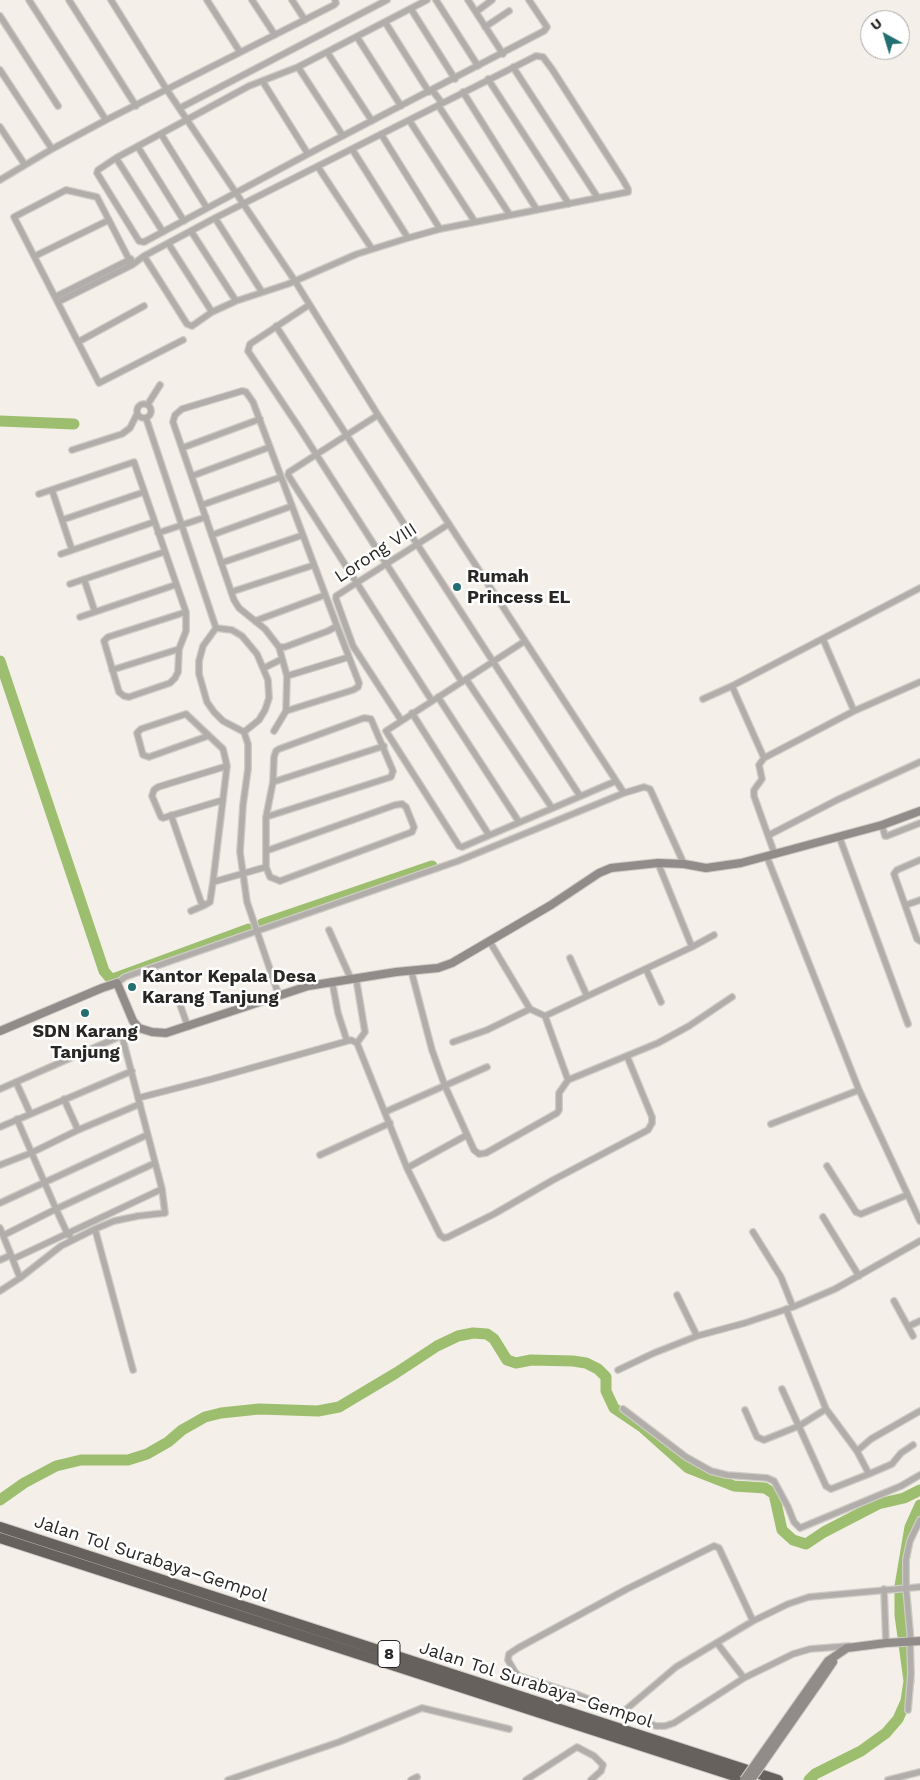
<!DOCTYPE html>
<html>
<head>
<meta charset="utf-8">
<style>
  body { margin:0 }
  #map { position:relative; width:920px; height:1780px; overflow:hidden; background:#f4f0e9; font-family:"Work Sans",sans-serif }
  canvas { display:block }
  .north { position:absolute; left:860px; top:10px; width:50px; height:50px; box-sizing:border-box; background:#fff; border:1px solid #a9a9a8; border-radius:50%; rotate:321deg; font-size:14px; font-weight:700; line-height:20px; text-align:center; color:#292725 }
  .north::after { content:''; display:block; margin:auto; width:18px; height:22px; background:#236e71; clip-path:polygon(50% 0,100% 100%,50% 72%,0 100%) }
</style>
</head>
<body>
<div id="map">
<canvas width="920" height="1780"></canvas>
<div class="north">U</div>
</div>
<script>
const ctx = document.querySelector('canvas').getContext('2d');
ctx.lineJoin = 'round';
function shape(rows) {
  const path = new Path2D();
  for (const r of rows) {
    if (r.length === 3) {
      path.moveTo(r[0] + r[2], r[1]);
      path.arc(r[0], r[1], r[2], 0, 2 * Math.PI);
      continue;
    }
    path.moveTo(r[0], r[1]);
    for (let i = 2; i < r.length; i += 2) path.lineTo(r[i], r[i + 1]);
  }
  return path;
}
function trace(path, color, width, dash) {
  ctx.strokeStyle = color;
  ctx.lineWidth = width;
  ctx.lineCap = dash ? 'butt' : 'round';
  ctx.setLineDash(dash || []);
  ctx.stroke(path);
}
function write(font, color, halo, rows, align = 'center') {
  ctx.font = font + ' "Work Sans",sans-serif';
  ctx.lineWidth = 5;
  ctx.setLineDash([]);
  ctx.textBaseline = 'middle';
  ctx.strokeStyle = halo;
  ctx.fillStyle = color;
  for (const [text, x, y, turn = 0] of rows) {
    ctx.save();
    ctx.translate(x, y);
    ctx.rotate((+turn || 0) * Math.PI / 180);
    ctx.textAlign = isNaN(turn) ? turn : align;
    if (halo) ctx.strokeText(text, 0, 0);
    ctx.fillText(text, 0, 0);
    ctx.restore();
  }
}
const river = shape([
  [0,421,74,424],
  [0,661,104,971,109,977,113,979,249,929],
  [262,924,432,866],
  [0,1500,24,1483,56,1466,81,1460,128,1460,147,1454,168,1442,182,1430,205,1417,221,1413,259,1409,318,1411,339,1407,396,1373,437,1346,458,1336,473,1333,487,1334,494,1339,507,1360,516,1363,531,1360,573,1361,586,1363,598,1369,606,1377,606,1391,614,1408,642,1427,688,1468,734,1486,765,1488,774,1494,782,1530,793,1540,806,1544,824,1532,878,1504,904,1498,920,1490],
  [809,1780,815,1774,861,1751,886,1733,898,1719,906,1701,909,1681,900,1615,900,1586,910,1527,920,1505]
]);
const street = shape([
  [29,0,106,120],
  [69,0,136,106],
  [111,0,167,90,295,281,378,415,624,793],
  [207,0,240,52],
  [252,0,275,35],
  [292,0,305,20],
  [427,0,298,67,249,86,116,158,98,170,97,173,139,241,144,242,308,154,544,31,547,27,529,0],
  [436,0,478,66],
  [468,0,503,54],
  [411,9,455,79],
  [476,12,492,0],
  [0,16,58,106],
  [385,22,429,92],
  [485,27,509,11],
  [357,37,401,106],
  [327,52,372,121],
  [536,56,543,57,552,69,623,180,628,189,628,192,440,229,408,238,357,254,288,284,236,301,212,312,192,326,187,324,144,256,215,218,536,56],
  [298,67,343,136],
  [513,67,598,198],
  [0,70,52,149],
  [488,79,569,204],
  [263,82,308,154],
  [432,90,442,103],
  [463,92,537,210],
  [438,105,510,215],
  [180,108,387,0],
  [409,120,475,222],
  [0,127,25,165],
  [161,134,207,208],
  [381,134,440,229],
  [138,147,184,221],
  [352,149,408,238],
  [116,158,163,232],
  [318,167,372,249],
  [0,180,52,149,106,120,334,5,336,3,335,0],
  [215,218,262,292],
  [191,231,236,301],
  [168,243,212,312],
  [35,256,109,220],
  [132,265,97,197,66,190,14,217,99,383,183,340],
  [55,297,131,259],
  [58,302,132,265,144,256],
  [309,305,250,344,248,351,300,429,462,682],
  [276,326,580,796],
  [78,342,144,306],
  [242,391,246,392,253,402,337,626,328,631,285,647,279,647,265,629,239,608,234,600,173,422,175,415,182,409,242,391],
  [144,411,7],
  [148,404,160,385],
  [378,415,289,472,288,475,432,701],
  [146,418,216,628],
  [182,448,260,419],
  [72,450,122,434,130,428,137,414],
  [192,476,270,447],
  [52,490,72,550],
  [39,494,134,462,186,612,186,631,179,649,178,672,175,678,170,683,129,697,124,696,119,692,104,641,108,637,186,612],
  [202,505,281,477],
  [62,520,144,492],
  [158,533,206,517],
  [212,535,292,506],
  [61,554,154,522],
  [221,563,303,535],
  [84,579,95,612],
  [70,584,164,552],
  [231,592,314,565],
  [80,617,175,585],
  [255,621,325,595],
  [216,628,203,646,199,661,199,674,207,702,214,712,223,721,244,732,248,744,248,769,243,805,240,852,247,902,279,996],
  [216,628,232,630,242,636,257,654,268,680,269,698,265,710,259,720,244,732],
  [823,639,854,711],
  [525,641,386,731,459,846,462,847,616,781],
  [264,668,282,659],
  [112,670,179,649],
  [287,676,349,657],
  [466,679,552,808],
  [732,686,764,758],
  [438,697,519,822],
  [703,699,732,686,920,588],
  [286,711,353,690,358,687,359,683,337,626],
  [412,713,489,835],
  [401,720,353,646,336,599,336,596,449,524],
  [274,731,286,711,287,676,279,647],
  [208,736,149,757,143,755,137,733,141,729,186,714,223,749,227,766,213,882,266,867],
  [273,782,384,746],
  [223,800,163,818,161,817,152,796,154,790,158,787,227,766],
  [402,804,406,807,414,827,412,832,280,881,270,877,266,867,266,851,395,805,402,804],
  [171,815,201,902,205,905,210,902,213,882],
  [882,825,885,836,887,836,920,823],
  [769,835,837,800,920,762],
  [839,836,908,1024],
  [266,851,266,817,273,782,274,757,276,751,279,749,364,718,371,719,393,771,391,777,266,817],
  [775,855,754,796,754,790,762,779,759,765,764,758,854,711,920,682],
  [767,857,859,1090,920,1221],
  [920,860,897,870,894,874,917,939,920,941],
  [906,905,920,900],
  [191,911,205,905],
  [329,930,351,979],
  [490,942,530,1009,545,1016,568,1080],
  [692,947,714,935],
  [570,958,587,996],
  [646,969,661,1002],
  [411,970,432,1050,445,1086,474,1150,479,1154,486,1153,557,1113,559,1110,559,1093,568,1080,658,1043,689,1026,732,997],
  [356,978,365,1032,357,1043],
  [332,981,338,1013,347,1041],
  [117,983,125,977,458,861,624,793,644,787,650,789,684,864],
  [177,996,188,1027],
  [545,1016,692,947,658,863],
  [453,1042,487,1030,530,1009],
  [16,1082,30,1113],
  [0,1089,139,1028],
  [138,1098,212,1079,351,1040,357,1043,407,1168,467,1135],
  [64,1099,78,1130],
  [385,1112,487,1067],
  [17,1119,56,1209,68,1235,70,1236],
  [771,1124,859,1090],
  [0,1127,132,1071],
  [320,1155,390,1123],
  [0,1165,31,1153,78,1130,140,1104],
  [827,1166,856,1212,861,1214,907,1195],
  [407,1168,440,1235,444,1238,448,1237,494,1214,553,1180,648,1130,652,1123,652,1117,627,1056],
  [0,1203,147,1135],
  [823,1217,859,1276],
  [0,1228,11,1255,0,1260],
  [95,1229,133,1370],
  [753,1232,781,1277,793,1307],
  [4,1235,56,1209,155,1163],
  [11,1255,20,1278,61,1246,95,1229,114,1221,138,1216,165,1213,162,1189],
  [13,1259,162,1189,122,1036],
  [0,1291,20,1278],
  [677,1295,697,1336],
  [894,1301,913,1336],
  [909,1326,920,1321],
  [618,1370,654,1353,697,1336,745,1323,793,1307,835,1289,920,1241],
  [782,1389,826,1486,831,1489,869,1474,857,1451,826,1409],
  [623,1409,686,1457,711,1471,727,1475,767,1478,774,1481,788,1507,794,1522,800,1528,901,1486,920,1475],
  [745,1410,757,1437,764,1440,799,1426,826,1409,786,1309],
  [857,1451,871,1439,920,1411],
  [869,1474,892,1464,901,1453,913,1445],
  [884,1589,886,1643],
  [753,1621,719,1548,714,1546,627,1589,518,1648,509,1654,508,1660,515,1672,519,1676,576,1694,656,1726,665,1726,674,1723,744,1678,793,1654,810,1649,849,1646],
  [911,1642,906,1587,906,1559,910,1541,920,1520],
  [717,1643,744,1678],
  [908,1710,911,1674,910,1641],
  [623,1712,676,1667,753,1621,788,1604,809,1597,920,1587],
  [228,1780,339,1742,422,1708,509,1729],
  [411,1780,417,1777],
  [526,1780,577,1747,594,1756,603,1765,601,1771,591,1780],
  [888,1780,920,1772]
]);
const secondary = shape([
  [0,1031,102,988,117,983,133,1021,139,1028,152,1032,166,1033,308,986,396,972,438,968,452,963,551,905,599,873,611,868,658,863,684,864,706,868,741,863,882,825,920,811],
  [813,1682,828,1661,847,1648,886,1643,920,1641],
  [818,1684,833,1662]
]);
const highway = shape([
  [0,1527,778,1780],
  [0,1538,747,1780]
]);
const secondaryBridge = shape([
  [744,1780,813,1682],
  [751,1780,818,1684]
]);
const markers = [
  [457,587,5,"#236e71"],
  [132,987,5,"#236e71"],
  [85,1013,5,"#236e71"]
];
const shields = [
  [389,1654,22]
];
const shieldNames = [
  ["8",389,1654]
];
const streetNames = [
  ["Lorong VIII",376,553,-33],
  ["Jalan Tol Surabaya–Gempol",151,1559,18],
  ["Jalan Tol Surabaya–Gempol",536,1685,18]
];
const poiNames = [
  ["Rumah",467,577],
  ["Princess EL",467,598],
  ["Kantor Kepala Desa",142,977],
  ["Karang Tanjung",142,998],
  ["SDN Karang",85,1032,"center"],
  ["Tanjung",85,1053,"center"]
];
trace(river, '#9ebe6f', 11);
trace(street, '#cfccc6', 8);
trace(secondary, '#cfccc6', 10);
trace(highway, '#cfccc6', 12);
trace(street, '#b0adab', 5.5);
trace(secondary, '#918c89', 8);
trace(highway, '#67615d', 10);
trace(secondaryBridge, '#cfccc6', 10, []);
trace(secondaryBridge, '#918c89', 8);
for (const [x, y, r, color] of markers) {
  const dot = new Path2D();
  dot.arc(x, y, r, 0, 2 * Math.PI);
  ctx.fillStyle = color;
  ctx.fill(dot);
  trace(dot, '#fff', 2);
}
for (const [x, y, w] of shields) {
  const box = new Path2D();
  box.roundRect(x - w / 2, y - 13.5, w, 27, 4);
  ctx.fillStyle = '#fff';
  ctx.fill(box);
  trace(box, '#292725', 1);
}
write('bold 16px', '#292725', null, shieldNames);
write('18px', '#292725', '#fff', streetNames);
write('bold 18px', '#292725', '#fff', poiNames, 'left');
</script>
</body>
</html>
